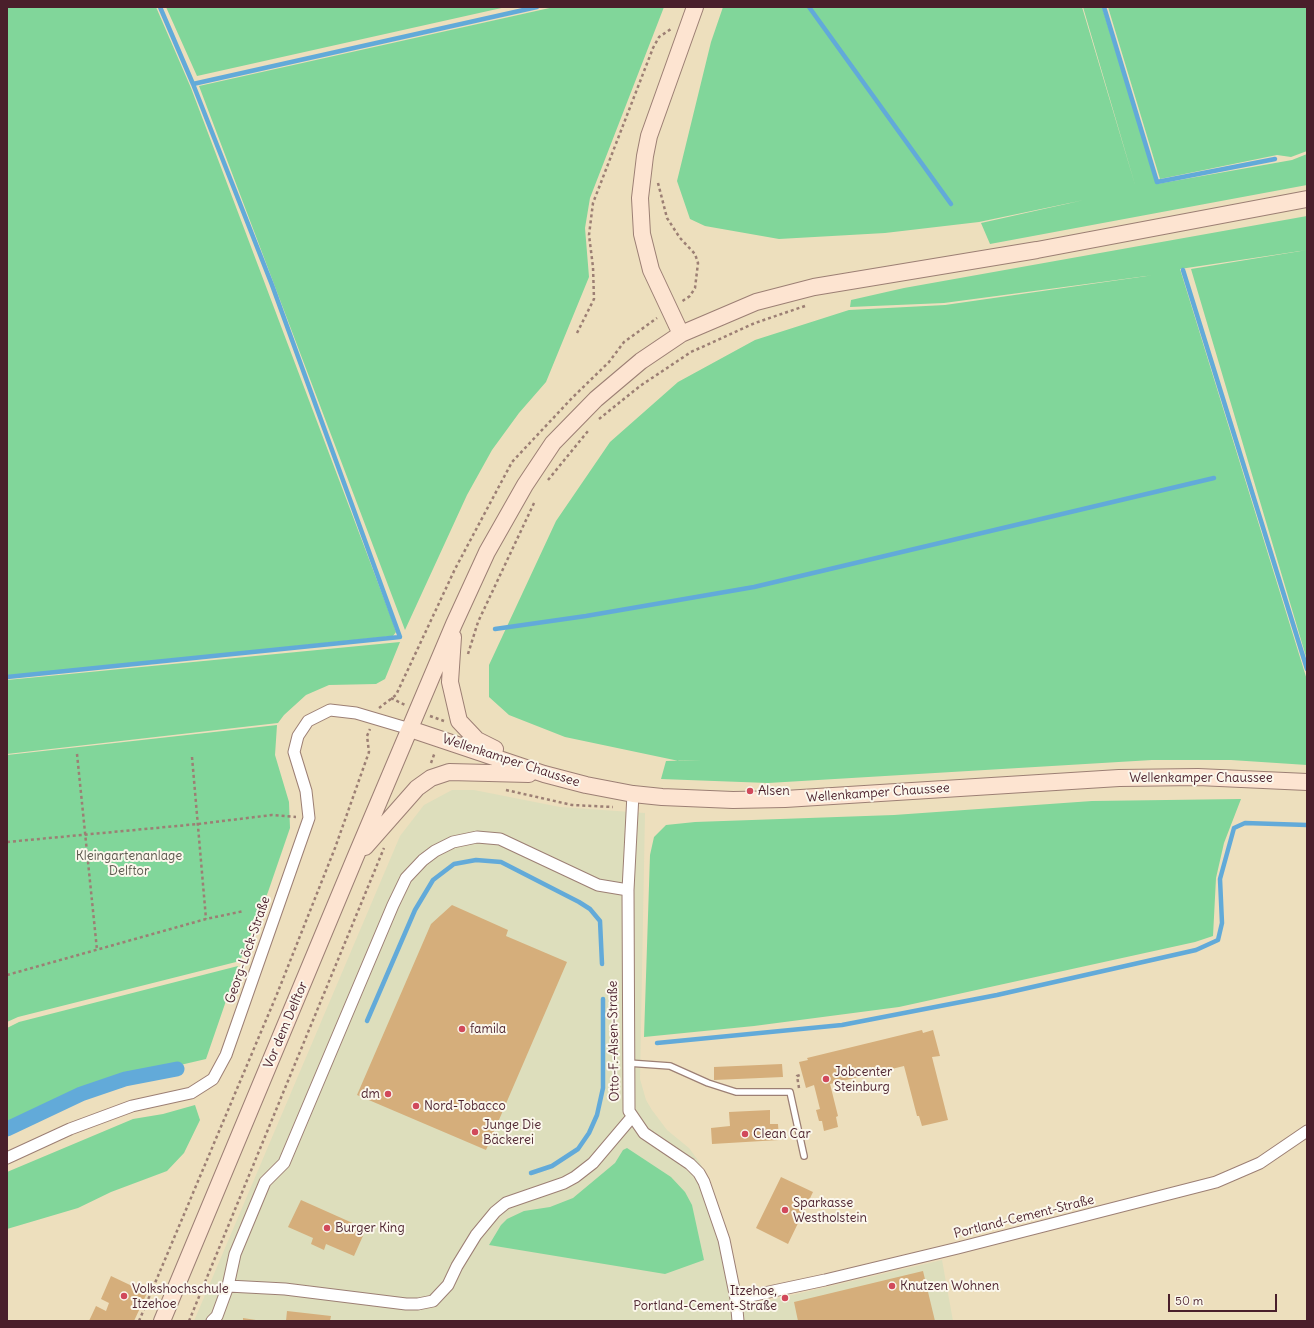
<!DOCTYPE html>
<html>
<head>
<meta charset="utf-8">
<style>
  body { margin:0 }
  #map { position:relative; width:1314px; height:1328px; overflow:hidden; background:#eddfbd; font-family:Delius,sans-serif }
  canvas { display:block }
  .frame { position:absolute; inset:0; border:8px solid #4a1f2b; pointer-events:none }
  .scale { position:absolute; left:1168px; top:1294px; width:109px; height:18px; box-sizing:border-box; border:2px solid #4a1f2b; border-top:0; padding-left:5px; font-size:12px; line-height:14px; white-space:nowrap; color:#4a1f2b; -webkit-text-stroke:3px #fbf7ec; paint-order:stroke }
</style>
</head>
<body>
<div id="map">
<canvas width="1314" height="1328"></canvas>
<div class="frame"></div>
<div class="scale">50 m</div>
</div>
<script>
const ctx = document.querySelector('canvas').getContext('2d');
ctx.lineJoin = 'round';
function paint(path, color) {
  ctx.fillStyle = color;
  ctx.fill(path, 'evenodd');
}
function shape(rows) {
  const path = new Path2D();
  for (const r of rows) {
    path.moveTo(r[0], r[1]);
    for (let i = 2; i < r.length; i += 2) path.lineTo(r[i], r[i + 1]);
  }
  return path;
}
function trace(path, color, width, dash) {
  ctx.strokeStyle = color;
  ctx.lineWidth = width;
  ctx.lineCap = dash ? 'butt' : 'round';
  ctx.setLineDash(dash || []);
  ctx.stroke(path);
}
function write(font, color, halo, rows, align = 'center') {
  ctx.font = font + ' Delius,sans-serif';
  ctx.lineWidth = 4;
  ctx.setLineDash([]);
  ctx.textBaseline = 'middle';
  ctx.strokeStyle = halo;
  ctx.fillStyle = color;
  for (const [text, x, y, turn = 0] of rows) {
    ctx.save();
    ctx.translate(x, y);
    ctx.rotate((+turn || 0) * Math.PI / 180);
    ctx.textAlign = isNaN(turn) ? turn : align;
    if (halo) ctx.strokeText(text, 0, 0);
    ctx.fillText(text, 0, 0);
    ctx.restore();
  }
}
const built = shape([
  [452,790,474,790,560,807,645,813,640,1079,646,1100,652,1110,667,1130,689,1148,700,1163,713,1188,728,1240,741,1307,942,1260,953,1321,194,1321,400,836,424,805]
]);
const green = shape([
  [7,7,156,7,191,88,392,620,396,632,393,636,7,676],
  [166,7,506,7,197,76],
  [554,7,664,7,590,198,585,228,589,277,546,382,519,413,492,450,467,495,405,630,199,86],
  [723,7,1082,7,1136,188,1083,7,1102,7,1157,184,1292,160,1307,154,1307,185,990,244,981,223,1084,200,979,222,885,233,779,239,705,226,690,219,677,181,711,42],
  [1108,7,1307,7,1307,151,1291,157,1277,155,1160,179],
  [1307,216,1307,250,1180,269,1307,680,1307,765,1231,760,1152,760,768,783,661,779,666,761,703,760,679,761,565,737,509,715,489,697,489,665,556,521,610,442,678,382,755,340,849,310,945,305,1154,275,944,303,850,307,851,300,904,288],
  [1171,303,1213,453,1248,572,1213,453],
  [1307,250,1307,660,1191,269],
  [400,642,385,679,376,684,329,685,306,695,284,715,278,723,7,754,7,680],
  [277,725,275,755,289,802,290,828,268,892,240,961,18,1017,7,1022,7,755],
  [1241,799,1224,843,1216,878,1213,936,1195,942,899,1007,754,1026,644,1037,650,855,654,837,666,825,695,822,894,815,1092,801],
  [238,966,206,1059,86,1087,7,1122,7,1028,19,1022],
  [195,1105,200,1120,184,1153,167,1171,111,1192,78,1208,7,1229,7,1172,133,1119,163,1114],
  [627,1148,671,1177,685,1192,692,1205,704,1260,665,1274,489,1245,501,1225,507,1219,524,1211,550,1207,573,1198,615,1163,623,1150]
]);
const stream = shape([
  [809,7,951,204],
  [1104,7,1157,182,1275,159],
  [193,84,537,7],
  [1183,270,1307,669],
  [495,629,586,616,754,587,1214,478],
  [7,677,400,637,272,285,193,84,160,7],
  [367,1021,415,910,433,880,454,864,476,860,501,862,579,902,590,909,600,921,602,964],
  [657,1043,842,1025,997,995,1196,950,1218,940,1222,923,1220,879,1234,828,1245,823,1307,825],
  [531,1173,552,1166,578,1149,589,1133,597,1115,603,1088,603,999]
]);
const canal = shape([
  [7,1129,81,1094,125,1079,177,1069]
]);
const building = shape([
  [452,905,508,930,506,936,567,962,486,1150,357,1095,431,924],
  [922,1030,923,1033,933,1030,940,1056,932,1057,948,1120,922,1126,919,1116,917,1116,904,1066,830,1084,838,1116,836,1117,838,1127,824,1131,822,1121,819,1121,816,1110,820,1109,814,1085,806,1088,799,1062,808,1060,807,1058],
  [782,1064,783,1077,714,1080,714,1067],
  [770,1110,770,1124,778,1124,779,1140,712,1144,711,1128,730,1126,729,1112],
  [781,1177,813,1192,788,1244,756,1228],
  [301,1200,366,1229,354,1256,326,1244,324,1250,311,1244,313,1238,288,1227],
  [923,1271,935,1321,798,1321,794,1302],
  [111,1276,147,1293,134,1321,89,1321,96,1306,106,1311,109,1303,101,1299],
  [287,1311,331,1316,330,1321,286,1321],
  [243,1318,256,1320,256,1321,243,1321]
]);
const path = shape([
  [658,183,667,218,680,238,695,254,698,263,695,288,690,296,681,302],
  [577,333,594,299,593,267,589,235,593,203,653,48,659,37,671,29],
  [599,419,640,386,691,352,755,323,805,306],
  [548,480,588,431],
  [468,654,478,622,535,501],
  [391,698,405,705],
  [379,708,396,695,455,569,512,462,572,398,609,362,624,342,657,318],
  [430,716,444,721],
  [77,754,97,950],
  [192,757,206,919],
  [431,763,435,752],
  [506,790,572,805,613,807],
  [7,842,198,824,272,815,296,817],
  [7,975,206,919,244,911],
  [799,1088,797,1076,800,1075],
  [139,1321,277,994,335,848,369,752,367,736,370,729],
  [189,1321,384,848]
]);
const lane = shape([
  [628,1063,670,1066,708,1083,736,1092,790,1092,804,1156]
]);
const street = shape([
  [633,794,628,890,629,1111,644,1133,690,1164,699,1173,704,1182,724,1240,736,1299,738,1321],
  [7,1158,70,1129,132,1106,191,1093,213,1079,226,1055,309,818,306,791,294,752,298,736,308,721,330,710,356,713,410,729],
  [228,1286,285,1289,406,1304,418,1304,433,1301,448,1285,457,1266,476,1235,495,1212,506,1203,564,1183,575,1177,593,1163,632,1117],
  [736,1299,825,1280,958,1248,1216,1182,1260,1163,1307,1131],
  [212,1321,217,1316,228,1286,235,1254,265,1182,284,1163,393,905,406,878,423,860,435,851,453,842,477,837,500,839,598,885,628,890]
]);
const secondary = shape([
  [681,334,651,270,642,234,640,198,645,156,649,136,695,7],
  [453,637,450,682,459,721,477,740,495,749],
  [410,729,544,774,586,785,633,794,662,797,733,800,785,799,1119,778,1198,777,1307,782],
  [365,847,417,788,431,778,449,772,529,774],
  [162,1321,355,858,454,624,487,552,525,485,553,443,596,399,641,361,681,334,756,302,814,287,1037,250,1307,199]
]);
const markers = [
  [750,791,4,"#d1495b"],
  [462,1029,4,"#d1495b"],
  [826,1079,4,"#d1495b"],
  [388,1094,4,"#d1495b"],
  [416,1106,4,"#d1495b"],
  [475,1132,4,"#d1495b"],
  [745,1134,4,"#d1495b"],
  [785,1210,4,"#d1495b"],
  [327,1228,4,"#d1495b"],
  [892,1286,4,"#d1495b"],
  [124,1296,4,"#d1495b"],
  [785,1298,4,"#d1495b"]
];
const streetNames = [
  ["Wellenkamper Chaussee",511,761,18],
  ["Wellenkamper Chaussee",1201,778],
  ["Wellenkamper Chaussee",878,793,-4],
  ["Georg-Löck-Straße",248,950,-71],
  ["Vor dem Delftor",286,1025,-67],
  ["Otto-F.-Alsen-Straße",614,1041,-91],
  ["Portland-Cement-Straße",1024,1217,-14]
];
const poiNames = [
  ["Alsen",758,791],
  ["famila",470,1029],
  ["Jobcenter",834,1072],
  ["Steinburg",834,1087],
  ["dm",380,1094,"right"],
  ["Nord-Tobacco",424,1106],
  ["Junge Die",483,1125],
  ["Bäckerei",483,1140],
  ["Clean Car",753,1134],
  ["Sparkasse",793,1203],
  ["Westholstein",793,1218],
  ["Burger King",335,1228],
  ["Knutzen Wohnen",900,1286],
  ["Volkshochschule",132,1289],
  ["Itzehoe",132,1304],
  ["Itzehoe,",777,1291,"right"],
  ["Portland-Cement-Straße",777,1306,"right"]
];
const parkNames = [
  ["Kleingartenanlage",129,856],
  ["Delftor",129,871]
];
paint(built, '#dddebc');
paint(green, '#81d69a');
trace(stream, '#62aad9', 4.5);
trace(canal, '#62aad9', 15);
paint(building, '#d5ae7b');
trace(lane, '#9c7f74', 8);
trace(street, '#9c7f74', 13);
trace(secondary, '#9c7f74', 18);
trace(path, '#9c7f74', 2.5, [3, 3]);
trace(lane, '#fff', 5.5);
trace(street, '#fff', 11);
trace(secondary, '#fde4d1', 16);
for (const [x, y, r, color] of markers) {
  const dot = new Path2D();
  dot.arc(x, y, r, 0, 2 * Math.PI);
  ctx.fillStyle = color;
  ctx.fill(dot);
  trace(dot, '#fbf7ec', 1.5);
}
write('13px', '#4a1f2b', '#fbf7ec', streetNames);
write('13px', '#4a1f2b', '#fbf7ec', poiNames, 'left');
write('13px', '#5a564c', '#fbf7ec', parkNames);
</script>
</body>
</html>
